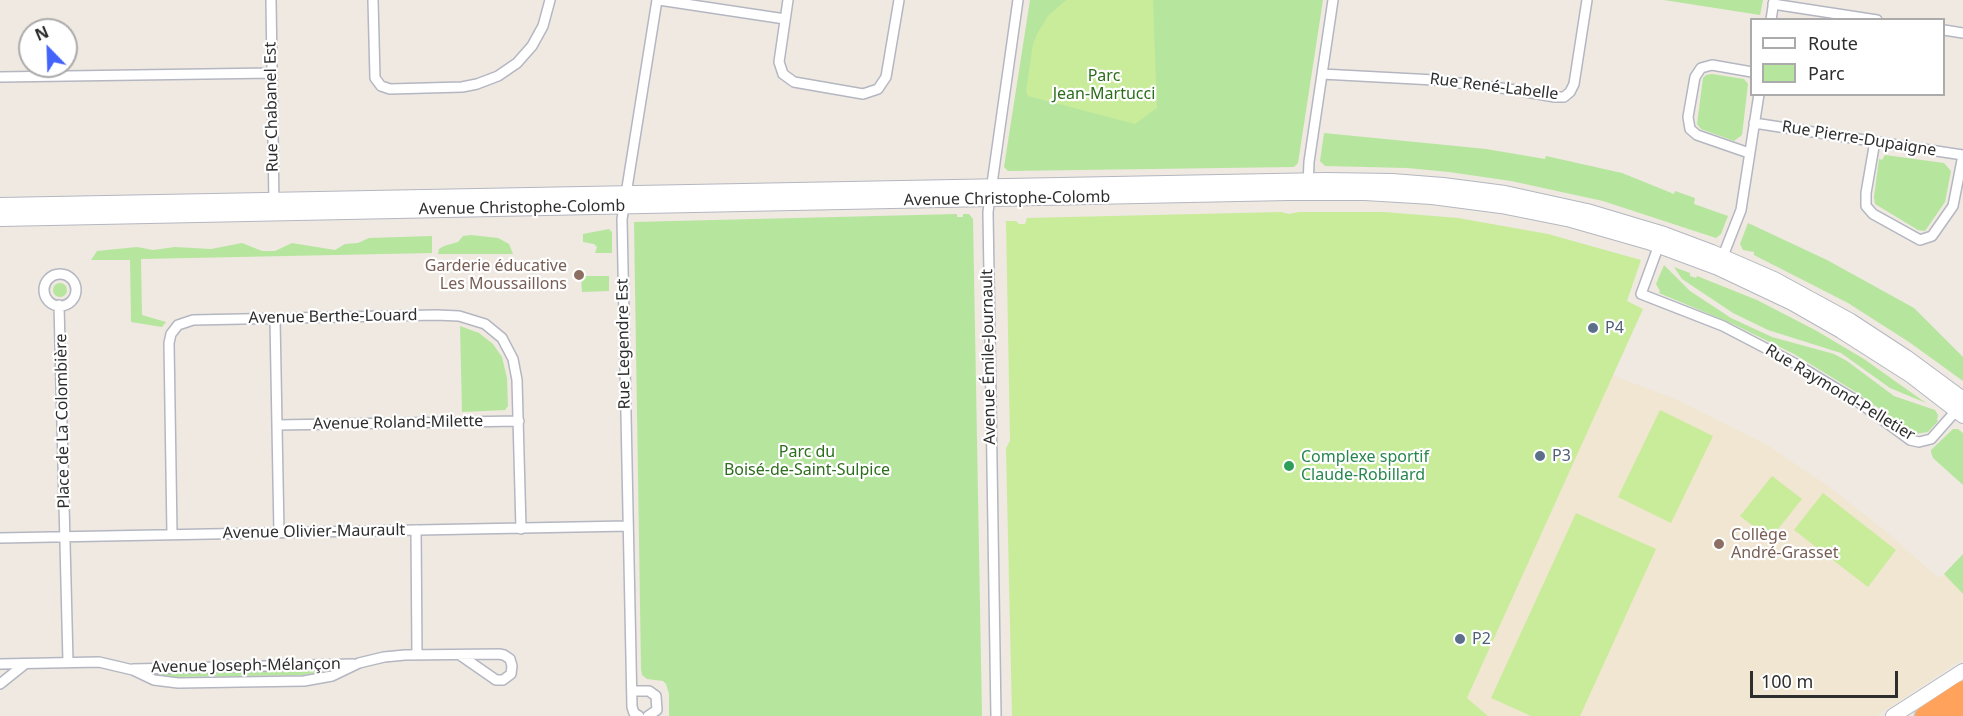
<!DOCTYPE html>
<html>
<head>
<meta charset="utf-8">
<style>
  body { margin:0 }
  #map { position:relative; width:1963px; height:716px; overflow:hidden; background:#efe9e1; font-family:"Noto Sans",sans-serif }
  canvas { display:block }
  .legend { position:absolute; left:1750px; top:18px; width:195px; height:78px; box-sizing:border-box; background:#fff; border:2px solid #ababab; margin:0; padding:8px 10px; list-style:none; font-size:18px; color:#2e2e2e }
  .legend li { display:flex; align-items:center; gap:12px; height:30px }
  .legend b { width:30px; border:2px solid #ababab }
  .north { position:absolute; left:18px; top:18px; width:60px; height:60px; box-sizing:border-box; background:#fff; border:2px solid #ababab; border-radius:50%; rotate:337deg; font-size:16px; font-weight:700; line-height:24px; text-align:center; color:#2e2e2e }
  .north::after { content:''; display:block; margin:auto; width:21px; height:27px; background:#4264fb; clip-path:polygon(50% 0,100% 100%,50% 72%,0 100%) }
  .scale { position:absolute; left:1750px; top:671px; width:148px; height:27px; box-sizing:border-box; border:3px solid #2e2e2e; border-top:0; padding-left:8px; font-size:18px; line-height:21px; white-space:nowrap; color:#2e2e2e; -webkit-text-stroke:4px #fff; paint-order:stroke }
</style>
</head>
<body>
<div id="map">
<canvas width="1963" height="716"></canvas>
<ul class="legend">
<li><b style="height:8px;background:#fff"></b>Route</li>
<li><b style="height:16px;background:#b6e59e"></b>Parc</li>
</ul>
<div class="north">N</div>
<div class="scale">100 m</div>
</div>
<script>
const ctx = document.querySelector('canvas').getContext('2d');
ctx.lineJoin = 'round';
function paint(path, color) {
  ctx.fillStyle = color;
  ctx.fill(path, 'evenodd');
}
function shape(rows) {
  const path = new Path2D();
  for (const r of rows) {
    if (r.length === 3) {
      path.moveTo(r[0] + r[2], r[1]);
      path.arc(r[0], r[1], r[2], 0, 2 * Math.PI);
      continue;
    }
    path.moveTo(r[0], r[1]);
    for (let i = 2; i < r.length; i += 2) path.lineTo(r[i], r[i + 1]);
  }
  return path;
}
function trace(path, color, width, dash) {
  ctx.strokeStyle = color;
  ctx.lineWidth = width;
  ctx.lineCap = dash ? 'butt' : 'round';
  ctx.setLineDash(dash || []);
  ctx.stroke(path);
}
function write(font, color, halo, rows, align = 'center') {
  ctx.font = font + ' "Noto Sans",sans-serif';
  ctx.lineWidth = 4.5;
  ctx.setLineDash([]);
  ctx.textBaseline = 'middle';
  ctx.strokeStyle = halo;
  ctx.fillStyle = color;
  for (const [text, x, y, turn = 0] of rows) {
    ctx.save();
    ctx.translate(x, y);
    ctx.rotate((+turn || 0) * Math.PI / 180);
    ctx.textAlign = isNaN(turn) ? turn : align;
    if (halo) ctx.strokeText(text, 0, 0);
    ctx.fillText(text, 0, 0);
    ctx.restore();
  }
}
const education = shape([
  [1612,375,1675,399,1767,445,1825,484,1883,529,1937,577,1939,578,1944,574,1963,594,1963,659,1876,716,1488,716,1467,698]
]);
const green = shape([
  [1030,0,1323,0,1298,163,1294,167,1008,171,1004,167],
  [1664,0,1763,0,1760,15],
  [1712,74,1744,79,1748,84,1742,135,1734,141,1701,129,1697,124,1703,78,1706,75],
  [1324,133,1486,149,1545,159,1546,156,1622,173,1674,194,1675,191,1695,198,1694,204,1728,216,1721,234,1716,238,1603,201,1511,181,1449,172,1407,168,1325,166,1320,161],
  [1885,155,1944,163,1951,171,1945,202,1925,231,1918,230,1875,204,1874,197,1879,159,1882,160],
  [957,214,957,217,963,217,963,214,969,214,973,219,982,716,669,716,669,694,666,684,663,681,647,679,642,675,641,669,634,222],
  [1748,223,1827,260,1914,308,1963,357,1963,381,1909,342,1848,303,1754,255,1754,252,1743,250,1740,244],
  [609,229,612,232,612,253,595,253,597,247,594,244,583,242,583,234],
  [471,235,498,238,509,244,513,254,438,254,439,249,444,246,458,242,463,236],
  [432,236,432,253,141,259,142,315,166,322,162,327,131,322,130,260,91,260,97,251,137,247,153,250,175,247,211,249,242,243,262,251,275,251,292,243,335,250,345,244,358,243,369,238],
  [1664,265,1690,291,1731,318,1772,337,1834,354,1847,361,1894,396,1935,410,1938,415,1937,420,1938,421,1928,432,1915,434,1856,392,1794,354,1733,324,1659,293,1660,291,1656,284],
  [1674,267,1690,273,1690,276,1696,278,1697,276,1757,300,1815,330,1864,359,1926,403,1890,388,1841,353,1768,330,1733,313,1682,279],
  [581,276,609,276,609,291,582,292],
  [60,290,7],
  [460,326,479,333,493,344,502,357,507,378,508,406,505,410,462,412],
  [1953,429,1958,429,1963,433,1963,485,1933,458,1931,452,1931,450],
  [1963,554,1963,594,1944,574],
  [328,670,303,675,174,677,156,675,157,673]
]);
const pitch = shape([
  [1066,0,1153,0,1157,108,1135,124,1028,96,1026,91,1033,44,1037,34,1048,16],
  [1281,212,1289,214,1299,212,1384,212,1458,218,1548,234,1641,260,1627,301,1643,309,1467,698,1488,716,1012,716,1006,448,1010,441,1006,221,1016,221,1019,224,1025,224,1027,218],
  [1660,410,1713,436,1671,523,1618,497],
  [1772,476,1802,499,1770,539,1740,516],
  [1823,493,1896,550,1868,587,1794,530],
  [1576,513,1656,549,1580,716,1531,716,1491,698]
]);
const minor = shape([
  [271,0,274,205],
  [373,0,375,78,381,86,390,89,462,87,477,84,498,76,517,63,532,46,543,26,550,0],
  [659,0,785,19],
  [788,0,779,62,783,74,794,82,863,94,878,89,886,77,899,0],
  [1773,4,1877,20],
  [1771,20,1774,0],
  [1944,30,1963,33],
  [1322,74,1434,80,1509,89,1555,97,1564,97,1570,92,1574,84,1587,0],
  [0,77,272,73],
  [1754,123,1963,155],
  [1875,141,1866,193,1866,206,1873,214,1920,240,1932,236,1953,206,1963,155],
  [1749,153,1697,135,1690,129,1688,117,1695,77,1701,68,1712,65,1752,72],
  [1308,185,1309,162,1333,0],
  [1660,242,1641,294,1723,326,1794,363,1857,401,1910,440,1919,442,1931,439,1963,403],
  [1721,261,1741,210,1759,94],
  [60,290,16],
  [59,305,68,662],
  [275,319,279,533],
  [277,425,519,421],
  [416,530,417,655],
  [172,534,169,343,171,334,178,325,193,320,436,315,459,316,485,324,502,338,513,359,517,380,521,529],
  [0,538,628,526],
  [0,664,99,662,133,670,154,680,178,683,304,681,332,676,359,663,384,657,405,655,499,654,504,655,510,659,512,666,511,674,503,680,496,680,460,655],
  [133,669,353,664],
  [0,684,25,664],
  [632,691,649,691,656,696,657,710,648,716],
  [639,716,634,713,632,707,622,219,657,0],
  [996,716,988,212,1018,0]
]);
const secondary = shape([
  [0,205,1326,180,1392,181,1443,185,1505,193,1587,211,1664,234,1712,252,1774,279,1851,321,1906,357,1963,399],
  [0,219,1288,193,1365,193,1432,197,1501,206,1571,220,1648,242,1718,268,1792,303,1841,331,1910,375,1963,416],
  [1893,716,1963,671]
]);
const motorway = shape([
  [1924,716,1963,690],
  [1949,716,1963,706]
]);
const markers = [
  [579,275,6,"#8d6e63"],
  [1593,328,6,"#5c6f8a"],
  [1540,456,6,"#5c6f8a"],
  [1289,466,6,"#2e9e5b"],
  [1719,544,6,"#8d6e63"],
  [1460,639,6,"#5c6f8a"]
];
const parkNames = [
  ["Parc",1104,76],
  ["Jean-Martucci",1104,94],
  ["Parc du",807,452],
  ["Boisé-de-Saint-Sulpice",807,470]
];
const streetNames = [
  ["Rue René-Labelle",1494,87,7],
  ["Rue Chabanel Est",272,107,-91],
  ["Rue Pierre-Dupaigne",1859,139,9],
  ["Avenue Christophe-Colomb",1007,199,-1],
  ["Avenue Christophe-Colomb",522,208,-1],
  ["Avenue Berthe-Louard",333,317,-1],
  ["Rue Legendre Est",624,344,-91],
  ["Avenue Émile-Journault",989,357,-91],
  ["Rue Raymond-Pelletier",1840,393,31],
  ["Place de La Colombière",63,421,-91],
  ["Avenue Roland-Milette",398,423,-1],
  ["Avenue Olivier-Maurault",314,532,-1],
  ["Avenue Joseph-Mélançon",246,666,-1]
];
const educationNames = [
  ["Garderie éducative",567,266],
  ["Les Moussaillons",567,284],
  ["Collège",1731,535,"left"],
  ["André-Grasset",1731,553,"left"]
];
const serviceNames = [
  ["P4",1605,328],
  ["P3",1552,456],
  ["P2",1472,639]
];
const leisureNames = [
  ["Complexe sportif",1301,457],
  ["Claude-Robillard",1301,475]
];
paint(education, '#f0e6d1');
paint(green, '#b6e59e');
paint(pitch, '#c9ec9a');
trace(minor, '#b4b7c1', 12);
trace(secondary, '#b4b7c1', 16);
trace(motorway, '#c9c9c9', 21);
trace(minor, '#fff', 9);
trace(secondary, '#fff', 14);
trace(motorway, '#ffa35c', 18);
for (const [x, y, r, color] of markers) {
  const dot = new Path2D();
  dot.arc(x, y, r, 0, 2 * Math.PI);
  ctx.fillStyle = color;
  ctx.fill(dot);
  trace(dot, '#fff', 2);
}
write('16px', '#2c6e1b', '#fff', parkNames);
write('16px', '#2e2e2e', '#fff', streetNames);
write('16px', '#785e54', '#fff', educationNames, 'right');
write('16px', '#4e5e75', '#fff', serviceNames, 'left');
write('16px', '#27864d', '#fff', leisureNames, 'left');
</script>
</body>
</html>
